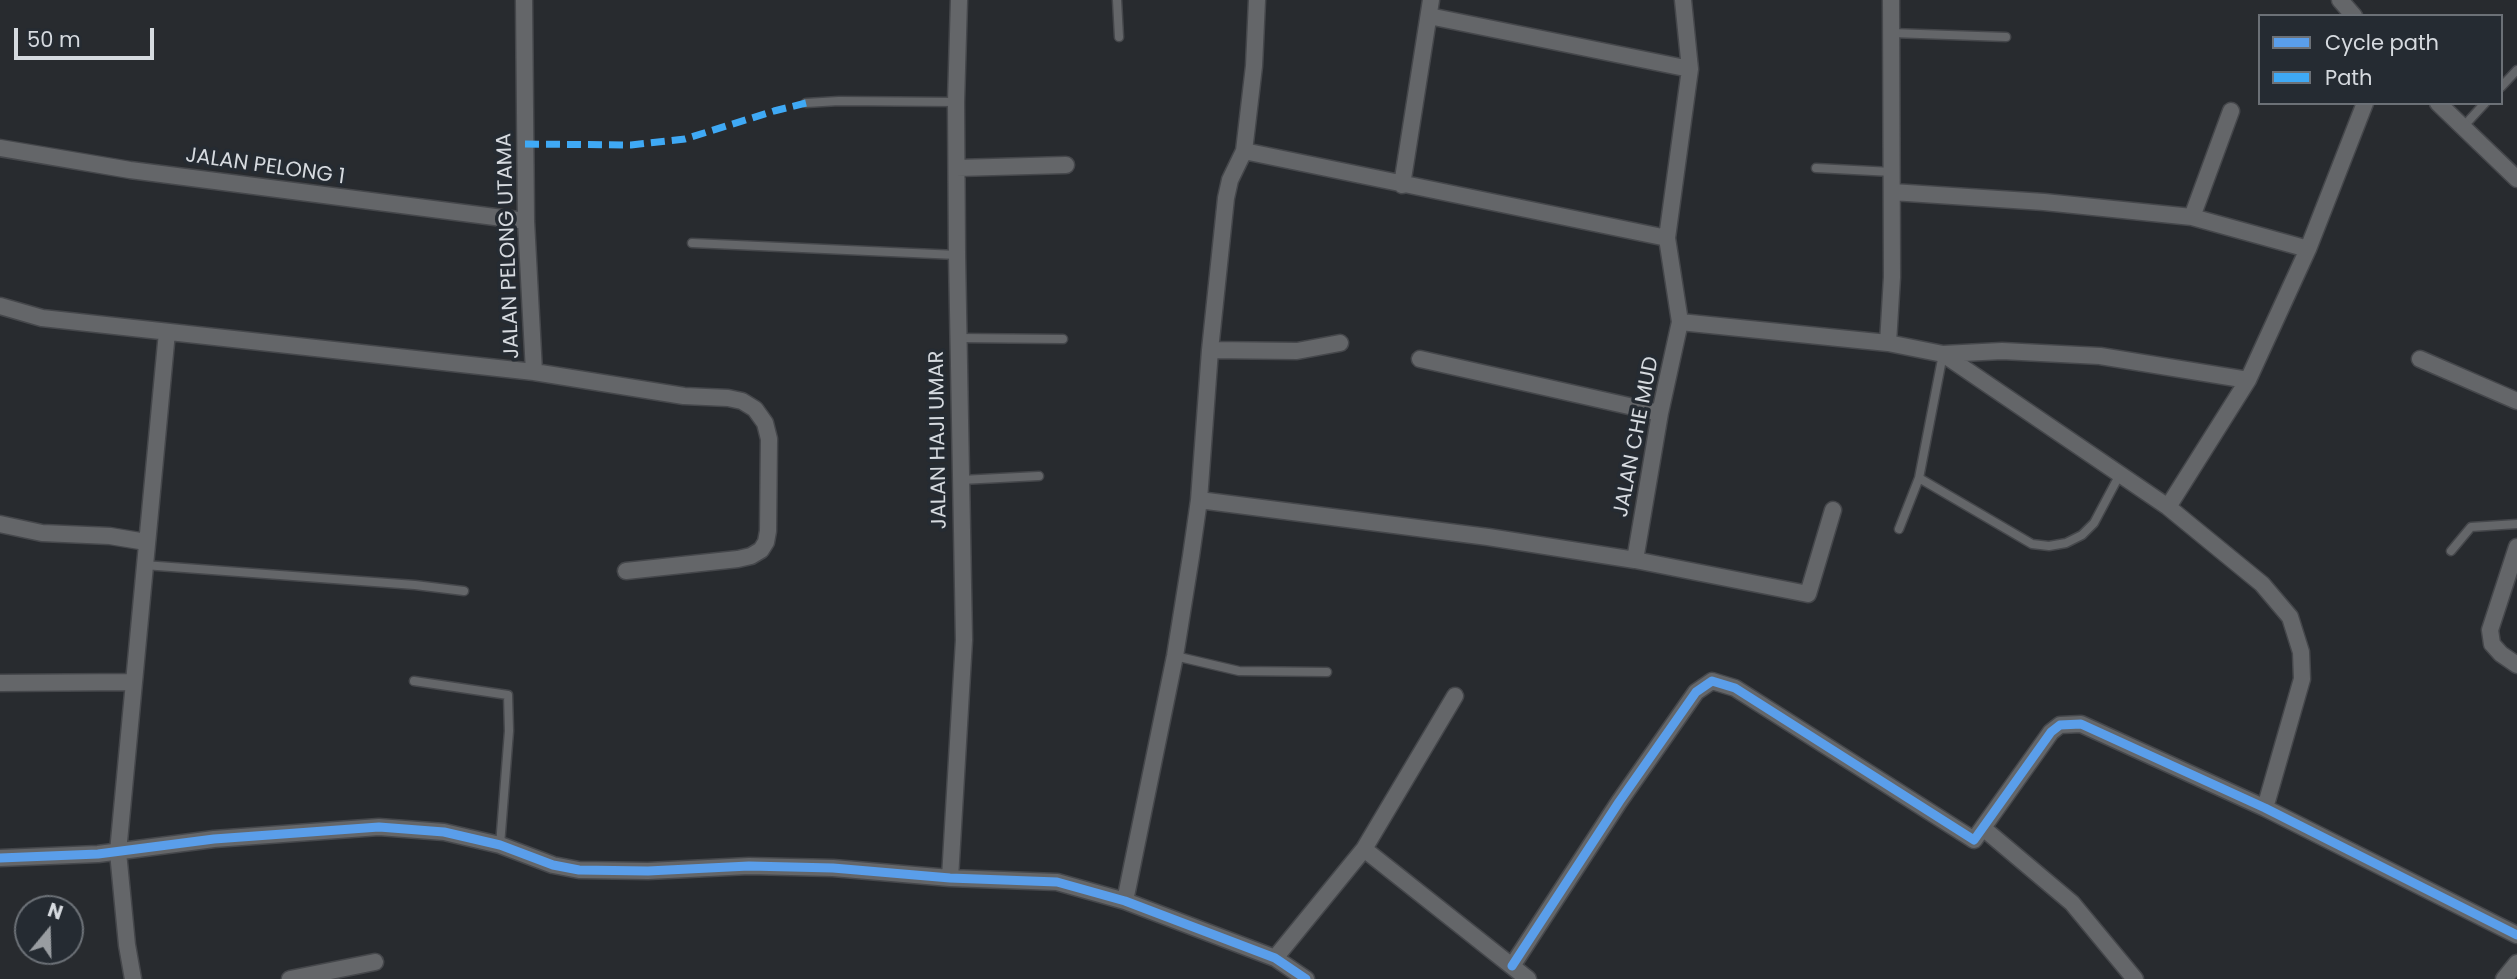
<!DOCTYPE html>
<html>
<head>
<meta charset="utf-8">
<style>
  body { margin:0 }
  #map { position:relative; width:2517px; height:979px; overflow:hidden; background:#282b2f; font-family:Poppins,sans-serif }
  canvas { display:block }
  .legend { position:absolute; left:2258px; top:14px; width:245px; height:91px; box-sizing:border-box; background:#252b32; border:2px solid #6c7177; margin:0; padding:9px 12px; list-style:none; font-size:21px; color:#d6dadf }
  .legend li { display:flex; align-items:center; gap:14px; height:35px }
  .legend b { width:35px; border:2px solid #6c7177 }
  .north { position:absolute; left:14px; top:895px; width:70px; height:70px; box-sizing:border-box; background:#252b32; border:2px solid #6c7177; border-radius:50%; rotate:19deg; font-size:19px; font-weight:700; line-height:28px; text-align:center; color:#d6dadf }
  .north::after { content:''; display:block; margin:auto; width:24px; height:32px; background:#999da1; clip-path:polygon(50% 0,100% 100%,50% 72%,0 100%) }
  .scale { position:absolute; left:14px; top:28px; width:140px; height:32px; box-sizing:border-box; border:4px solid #d6dadf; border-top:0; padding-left:9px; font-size:21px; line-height:24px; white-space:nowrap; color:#d6dadf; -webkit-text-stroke:5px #252b32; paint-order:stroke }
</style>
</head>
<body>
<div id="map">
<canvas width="2517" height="979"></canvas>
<ul class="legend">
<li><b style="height:9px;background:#5a9eea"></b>Cycle path</li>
<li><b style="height:9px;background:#3fa9f5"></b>Path</li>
</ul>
<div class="north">N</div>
<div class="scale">50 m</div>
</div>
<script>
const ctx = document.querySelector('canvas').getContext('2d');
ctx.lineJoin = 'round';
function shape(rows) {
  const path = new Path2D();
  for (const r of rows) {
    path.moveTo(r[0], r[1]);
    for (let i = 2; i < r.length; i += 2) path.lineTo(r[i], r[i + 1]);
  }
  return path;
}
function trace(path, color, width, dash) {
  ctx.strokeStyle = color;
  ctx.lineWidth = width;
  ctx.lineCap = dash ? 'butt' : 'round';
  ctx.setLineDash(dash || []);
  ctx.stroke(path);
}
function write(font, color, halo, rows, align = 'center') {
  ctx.font = font + ' Poppins,sans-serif';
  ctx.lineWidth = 7;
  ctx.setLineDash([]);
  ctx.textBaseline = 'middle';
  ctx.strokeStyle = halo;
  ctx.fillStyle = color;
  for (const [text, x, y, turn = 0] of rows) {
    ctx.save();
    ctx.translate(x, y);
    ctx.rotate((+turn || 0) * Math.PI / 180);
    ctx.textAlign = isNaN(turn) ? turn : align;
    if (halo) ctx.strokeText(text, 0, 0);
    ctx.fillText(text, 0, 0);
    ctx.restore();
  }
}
const lane = shape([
  [1117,0,1119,37],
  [1892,33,2006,37],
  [2501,87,2517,70],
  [806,103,839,101,956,102],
  [2463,127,2485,103],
  [1816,168,1892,172],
  [692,243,957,255],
  [959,338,1063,339],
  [1919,478,2032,544,2049,546,2066,543,2082,535,2094,523,2120,474],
  [961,480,1039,476],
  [1899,529,1919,478,1943,354],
  [2451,551,2471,527,2517,524],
  [144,565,415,585,464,591],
  [1175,656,1239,671,1327,672],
  [414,681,508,695,509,731,500,845]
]);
const street = shape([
  [524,0,526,221,534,372],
  [2340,0,2354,16],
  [1429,16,1690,69],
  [2438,103,2517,179],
  [0,148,130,170,526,221],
  [1244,151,1667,238],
  [957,168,1066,165],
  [1402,185,1431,0],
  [1892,192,2044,202,2192,217,2308,249],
  [2192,217,2231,111],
  [0,306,42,318,534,372,684,396,728,398,742,401,755,409,765,423,769,439,768,531,766,542,761,550,751,556,738,559,626,571],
  [1680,322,1888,343,1943,354,2002,351,2100,356,2248,380],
  [1888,343,1892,277,1891,0],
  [1210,350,1297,351,1340,343],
  [1943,354,2168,507,2262,584,2290,617,2301,652,2302,679,2265,808],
  [1420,359,1660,413],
  [2420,359,2517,401],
  [1199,500,1488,537,1635,560,1808,594,1833,510],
  [2168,507,2248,380,2308,249,2365,103],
  [0,524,42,533,110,536,146,542],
  [2517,547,2490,630,2492,644,2501,654,2517,665],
  [1635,560,1660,413,1680,322,1667,238,1690,69,1683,0],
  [0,683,133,682],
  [1983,828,2072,903,2135,979],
  [1364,849,1528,979],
  [0,858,98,854,214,839,379,827,444,832,500,845,553,865,579,870,648,871,749,866,833,868,950,878,1057,882,1125,901,1275,958,1306,979],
  [950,878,964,640,957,255,956,102,959,0],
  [1125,901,1175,656,1191,556,1199,500,1210,350,1226,198,1230,180,1244,151,1254,66,1257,0],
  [1275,958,1364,849,1455,696],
  [1512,966,1619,802,1696,692,1712,681,1735,688,1974,840,2051,732,2060,725,2081,724,2265,808,2517,935],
  [133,979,127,945,118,852,167,332],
  [290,979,375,962],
  [2504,979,2517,963]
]);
const quiet = shape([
  [525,144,631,145,685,139,774,111,806,103]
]);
const cycleway = shape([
  [0,858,98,854,214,839,379,827,444,832,500,845,553,865,579,870,648,871,749,866,833,868,950,878,1057,882,1125,901,1275,958,1306,979],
  [1512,966,1619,802,1696,692,1712,681,1735,688,1974,840,2051,732,2060,725,2081,724,2265,808,2517,935]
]);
const streetNames = [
  ["JALAN PELONG 1",265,167,8],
  ["JALAN PELONG UTAMA",509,246,-92],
  ["JALAN CHE MUD",1637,437,-79],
  ["JALAN HAJI UMAR",939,440,-91]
];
trace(lane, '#45474b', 11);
trace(street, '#45474b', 19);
trace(lane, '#646669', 8);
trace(street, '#646669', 16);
trace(quiet, '#3fa9f5', 7, [14, 7]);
trace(cycleway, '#5a9eea', 9);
write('21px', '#d6dadf', '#252b32', streetNames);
</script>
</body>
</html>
